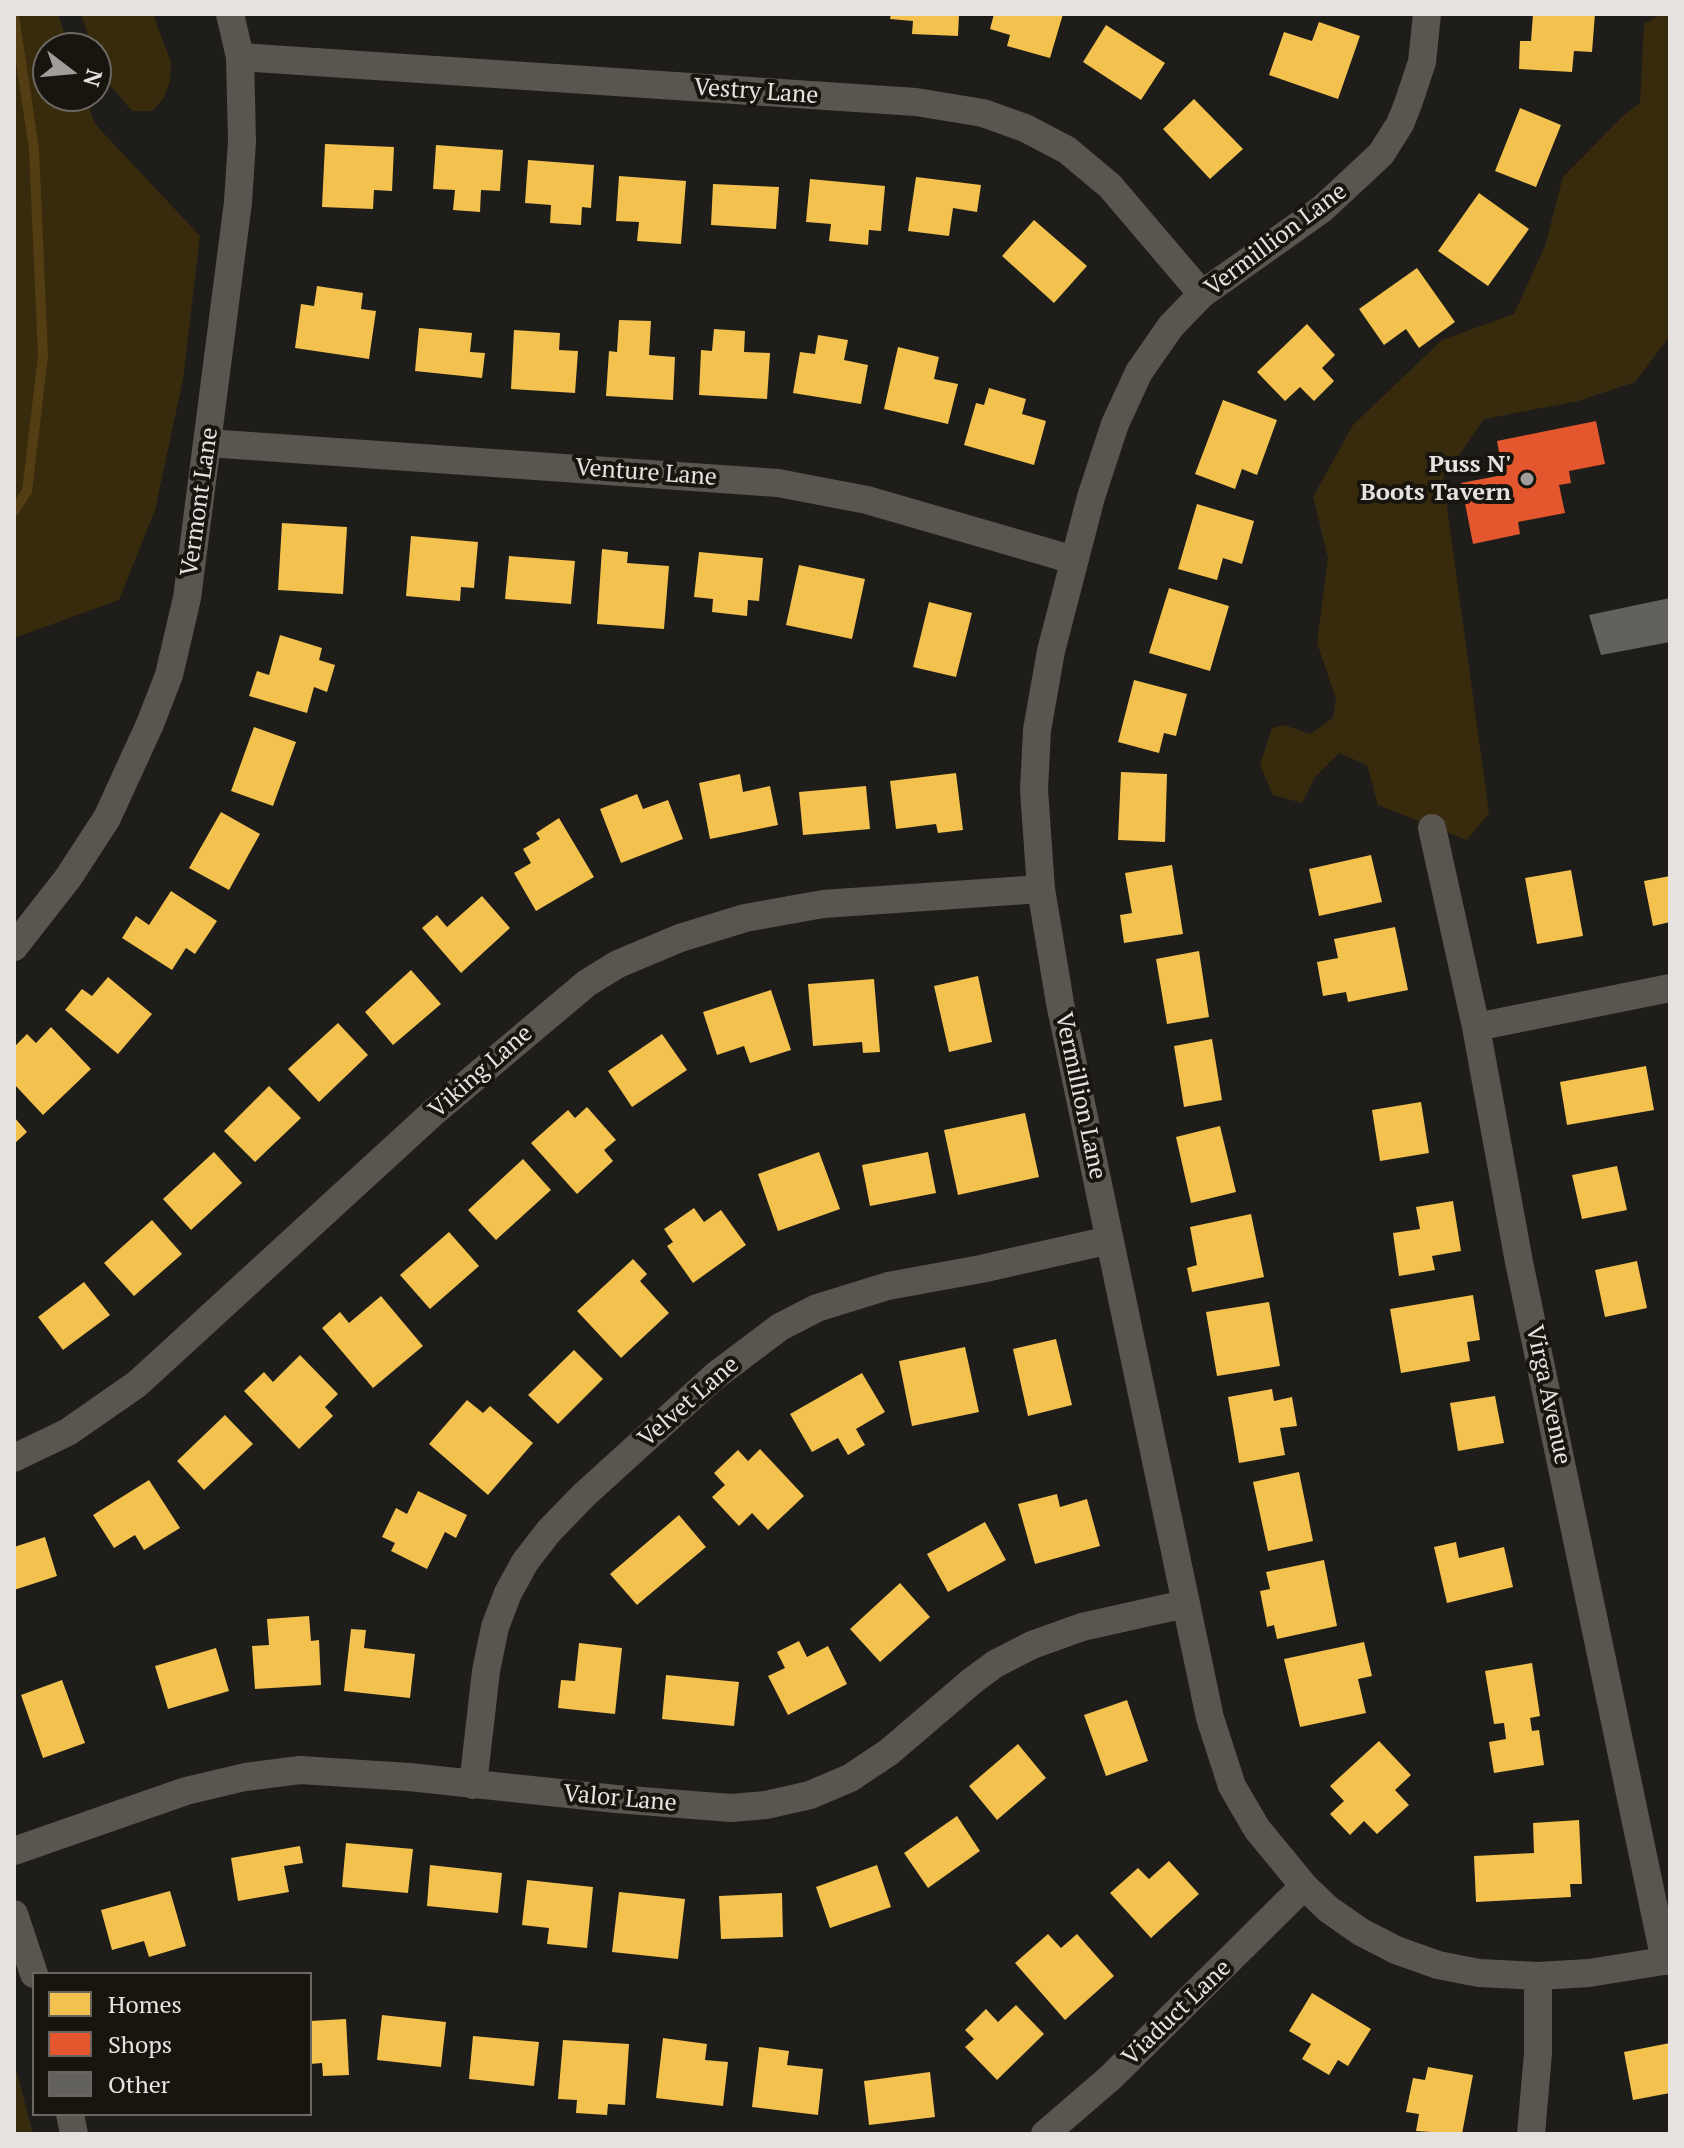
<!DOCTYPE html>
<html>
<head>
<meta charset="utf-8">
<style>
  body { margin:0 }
  #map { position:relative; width:1684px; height:2148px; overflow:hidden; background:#1f1d1a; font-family:"PT Serif",serif }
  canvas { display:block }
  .frame { position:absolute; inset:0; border:16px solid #e5e2df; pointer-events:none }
  .legend { position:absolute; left:32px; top:1972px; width:280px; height:144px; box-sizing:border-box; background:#18150f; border:2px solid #6a6762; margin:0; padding:10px 14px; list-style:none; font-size:24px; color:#e5e2df }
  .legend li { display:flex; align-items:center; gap:16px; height:40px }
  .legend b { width:40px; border:2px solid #6a6762 }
  .north { position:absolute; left:32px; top:32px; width:80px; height:80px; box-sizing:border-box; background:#18150f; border:2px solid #6a6762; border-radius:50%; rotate:106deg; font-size:22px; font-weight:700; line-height:32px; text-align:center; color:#e5e2df }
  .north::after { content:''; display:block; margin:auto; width:28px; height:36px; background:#a09d9a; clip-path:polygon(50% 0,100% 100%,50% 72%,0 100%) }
</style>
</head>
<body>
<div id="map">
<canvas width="1684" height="2148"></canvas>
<div class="frame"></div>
<ul class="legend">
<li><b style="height:22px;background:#f2c14e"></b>Homes</li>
<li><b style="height:22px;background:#e4572e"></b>Shops</li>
<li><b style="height:22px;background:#62615e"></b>Other</li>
</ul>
<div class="north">N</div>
</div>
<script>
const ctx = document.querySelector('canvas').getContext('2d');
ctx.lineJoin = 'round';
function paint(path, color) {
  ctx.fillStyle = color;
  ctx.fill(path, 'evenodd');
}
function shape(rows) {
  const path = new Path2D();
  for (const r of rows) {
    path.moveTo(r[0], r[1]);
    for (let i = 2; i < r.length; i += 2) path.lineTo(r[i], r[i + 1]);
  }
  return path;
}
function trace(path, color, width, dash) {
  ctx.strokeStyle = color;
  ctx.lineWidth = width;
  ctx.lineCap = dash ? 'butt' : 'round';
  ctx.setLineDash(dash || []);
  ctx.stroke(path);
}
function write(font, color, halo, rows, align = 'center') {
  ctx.font = font + ' "PT Serif",serif';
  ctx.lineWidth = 8;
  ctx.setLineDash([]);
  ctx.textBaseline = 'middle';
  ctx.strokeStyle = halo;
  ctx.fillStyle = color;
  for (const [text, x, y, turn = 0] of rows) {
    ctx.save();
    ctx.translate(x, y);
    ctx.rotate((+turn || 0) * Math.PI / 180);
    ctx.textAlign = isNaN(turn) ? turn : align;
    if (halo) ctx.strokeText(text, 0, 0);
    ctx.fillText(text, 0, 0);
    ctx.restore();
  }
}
const green = shape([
  [14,14,58,14,69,48,48,48,48,96,85,96,95,124,200,236,183,379,155,510,119,600,14,638],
  [81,14,153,14,171,62,170,81,164,98,152,111,132,111,102,76,96,59,96,48,92,48],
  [1661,14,1668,14,1670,21,1670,336,1635,382,1578,401,1484,419,1443,478,1489,813,1467,840,1378,805,1367,765,1339,753,1315,777,1302,803,1273,795,1260,765,1272,728,1284,725,1310,734,1333,718,1336,699,1317,643,1328,558,1313,497,1353,425,1442,340,1514,314,1545,246,1563,177,1622,117,1640,103,1644,24],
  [14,2063,19,2080,33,2134,14,2134]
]);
const homes = shape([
  [891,14,959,14,958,36,912,34,913,21,890,19],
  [994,14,1063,14,1050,58,1007,46,1010,35,990,29],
  [1533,14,1595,14,1592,52,1574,51,1572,72,1519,69,1520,41,1531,41],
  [1319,22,1360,36,1338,99,1269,75,1284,32,1312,41],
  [1106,25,1165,63,1141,100,1083,62],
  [1194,99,1243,149,1210,179,1163,129],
  [1520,108,1561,125,1536,187,1495,171],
  [325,144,394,147,392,191,374,190,373,209,322,207],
  [436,145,503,150,500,191,481,190,480,212,453,210,455,190,433,189],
  [528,160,594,165,591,208,582,207,581,225,550,223,551,205,525,203],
  [619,176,686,181,681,244,637,241,639,222,616,221],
  [916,177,981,185,977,212,953,208,949,236,908,231],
  [810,179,885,186,881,231,869,230,868,245,829,241,831,224,806,222],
  [713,184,779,187,776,229,711,225],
  [1479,193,1529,229,1488,286,1438,251],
  [1034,220,1087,266,1054,303,1002,256],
  [1417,268,1455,322,1419,348,1406,329,1384,345,1359,309],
  [317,286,363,293,361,309,376,311,369,359,295,348,301,304,314,306],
  [619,320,651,321,649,355,675,357,673,400,606,396,609,351,617,352],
  [1307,324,1335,355,1322,368,1334,381,1314,401,1300,387,1285,401,1257,372],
  [419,328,472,333,470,352,485,353,482,378,415,371],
  [714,329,745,331,744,352,770,353,767,399,699,395,701,350,712,351],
  [514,330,560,333,559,350,578,351,575,393,511,389],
  [818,335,848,340,844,360,868,365,861,404,793,393,800,352,815,354],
  [898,347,939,357,934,379,958,384,948,424,884,409],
  [989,388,1026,399,1022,414,1046,421,1034,465,964,445,976,403,984,405],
  [1223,400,1277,420,1257,475,1242,469,1235,489,1195,474],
  [1197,504,1254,521,1242,564,1223,558,1217,580,1178,569],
  [282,523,347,527,343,594,278,590],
  [411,536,478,542,474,588,461,587,460,601,406,596],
  [602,549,628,552,627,563,669,566,664,629,597,624],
  [699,552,763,558,759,601,748,600,747,616,712,612,713,599,694,597],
  [509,556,575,561,571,604,505,599],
  [799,565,865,579,852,639,786,625],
  [1169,588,1229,606,1210,671,1149,653],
  [929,602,972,613,956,677,913,667],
  [280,635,322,648,319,660,335,665,327,692,314,687,307,713,249,696,257,671,269,675],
  [1134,680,1187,694,1176,736,1164,733,1159,753,1118,742],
  [254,727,296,742,273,806,231,791],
  [1121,772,1167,774,1165,842,1118,840],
  [956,773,963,830,938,833,936,824,896,829,890,781],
  [740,774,743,792,770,786,778,825,710,839,699,783],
  [866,786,870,829,803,835,799,792],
  [637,794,643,809,668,800,683,839,621,863,600,809],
  [221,812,260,834,229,890,189,868],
  [559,818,594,877,536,911,514,873,531,863,523,849,540,839,536,833],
  [1371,855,1382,902,1319,916,1309,869],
  [1172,865,1183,934,1124,943,1120,915,1132,913,1125,873],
  [1571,870,1583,936,1537,944,1525,878],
  [1670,876,1670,922,1653,926,1644,881],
  [171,891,217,921,195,954,186,948,172,970,122,938,136,916,149,925],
  [482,896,510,928,461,973,422,928,437,915,447,927],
  [1395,927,1408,990,1348,1002,1346,992,1323,996,1317,962,1338,958,1334,939],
  [1199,951,1209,1017,1167,1024,1156,959],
  [411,970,441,1004,393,1045,365,1012],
  [978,976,992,1042,949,1052,934,986],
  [108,977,152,1014,118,1054,65,1010,82,989,92,996],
  [874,979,880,1052,863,1053,862,1042,813,1046,808,984],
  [771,990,791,1050,750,1063,744,1046,717,1055,703,1012],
  [338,1023,368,1055,319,1102,288,1069],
  [51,1027,91,1069,43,1115,14,1084,14,1047,27,1034,36,1043],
  [662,1034,687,1070,632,1107,608,1071],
  [1212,1039,1222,1100,1184,1107,1174,1046],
  [1646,1066,1654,1110,1567,1125,1560,1082],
  [269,1086,301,1118,255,1162,224,1131],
  [1421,1102,1429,1153,1380,1161,1372,1110],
  [587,1107,616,1140,604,1150,613,1161,577,1194,531,1143,568,1110,575,1118],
  [1025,1113,1039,1177,958,1195,944,1130],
  [14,1117,27,1132,14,1144],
  [1220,1126,1236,1192,1191,1203,1176,1137],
  [214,1152,242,1183,191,1230,163,1199],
  [819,1152,840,1209,778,1231,758,1174],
  [928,1152,936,1193,870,1206,862,1165],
  [523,1159,551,1190,496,1240,468,1210],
  [1617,1166,1627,1210,1582,1219,1572,1175],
  [1453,1201,1461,1251,1432,1256,1435,1270,1399,1276,1393,1233,1420,1229,1416,1207],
  [694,1208,704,1222,721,1210,746,1245,693,1283,667,1246,673,1242,664,1229],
  [1251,1214,1264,1277,1192,1292,1187,1268,1197,1265,1190,1227],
  [152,1220,182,1254,134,1296,104,1263],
  [449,1232,479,1266,430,1309,400,1275],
  [633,1259,647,1274,640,1281,669,1313,621,1358,577,1311],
  [1637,1261,1647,1308,1605,1317,1595,1270],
  [84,1282,110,1315,63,1350,38,1317],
  [1473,1295,1480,1340,1467,1342,1470,1361,1401,1373,1390,1309],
  [381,1296,423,1346,373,1388,322,1328,340,1312,349,1323],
  [1269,1302,1280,1366,1217,1376,1206,1312],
  [1056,1339,1072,1405,1028,1416,1013,1349],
  [965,1347,979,1412,912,1426,899,1361],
  [574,1350,603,1379,558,1424,528,1395],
  [300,1355,338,1394,325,1407,333,1416,299,1449,244,1391,264,1372,273,1382],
  [862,1373,885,1412,856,1429,865,1445,848,1455,838,1438,812,1452,790,1414],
  [1272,1389,1274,1401,1292,1397,1297,1426,1280,1428,1285,1455,1239,1463,1228,1397],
  [1495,1396,1504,1443,1458,1451,1450,1403],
  [467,1400,483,1413,490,1406,533,1443,488,1495,429,1444],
  [225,1415,253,1444,204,1490,177,1461],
  [760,1449,804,1496,768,1530,752,1513,739,1526,712,1497,725,1485,714,1473,738,1450,748,1461],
  [1299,1472,1313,1541,1268,1551,1253,1482],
  [149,1480,180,1528,144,1550,135,1535,114,1548,93,1515],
  [418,1491,467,1515,456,1538,445,1532,427,1569,391,1551,395,1543,382,1537,396,1508,407,1514],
  [1057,1494,1060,1507,1087,1499,1100,1546,1035,1564,1018,1504],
  [679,1515,706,1547,637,1605,610,1574],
  [985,1522,1006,1560,948,1592,927,1554],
  [45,1537,57,1576,14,1590,14,1547],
  [1456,1542,1459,1558,1504,1547,1513,1587,1447,1603,1434,1547],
  [1324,1560,1337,1626,1277,1639,1274,1625,1267,1627,1260,1591,1270,1589,1266,1572],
  [900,1583,930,1617,880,1662,850,1629],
  [309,1616,311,1641,319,1640,321,1685,255,1689,252,1646,269,1645,267,1619],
  [351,1629,366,1630,364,1648,415,1654,410,1698,344,1691],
  [799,1641,807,1657,828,1646,847,1684,788,1715,768,1676,785,1668,777,1652],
  [1364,1642,1372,1676,1358,1679,1366,1713,1300,1727,1284,1659],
  [579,1643,622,1648,615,1714,558,1708,561,1680,575,1681],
  [216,1648,229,1691,168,1709,155,1666],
  [1532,1663,1540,1716,1530,1718,1532,1731,1539,1730,1544,1765,1494,1773,1489,1742,1506,1739,1504,1723,1494,1724,1485,1671],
  [666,1675,739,1682,734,1726,662,1719],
  [62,1680,85,1743,43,1758,21,1695],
  [1127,1700,1148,1761,1106,1776,1084,1715],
  [1379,1741,1411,1775,1395,1790,1409,1805,1377,1834,1364,1821,1350,1835,1330,1814,1344,1801,1330,1786],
  [1018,1744,1046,1778,997,1820,969,1786],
  [957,1816,980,1851,928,1888,904,1853],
  [1579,1820,1582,1884,1570,1884,1571,1897,1476,1902,1474,1856,1534,1853,1533,1823],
  [346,1843,413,1849,408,1893,342,1887],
  [300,1846,303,1863,284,1866,289,1892,238,1901,231,1858],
  [1169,1861,1199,1894,1151,1938,1110,1893,1138,1868,1149,1879],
  [430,1865,502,1873,498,1913,427,1906],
  [877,1865,891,1907,830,1928,816,1887],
  [527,1880,593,1887,587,1948,547,1944,549,1928,522,1925],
  [170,1891,186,1946,149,1957,144,1941,112,1950,101,1910],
  [619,1892,685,1899,678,1959,612,1952],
  [782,1893,783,1937,721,1939,719,1896],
  [1048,1934,1061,1948,1077,1934,1114,1976,1065,2020,1015,1963],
  [1312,1993,1371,2029,1348,2066,1338,2060,1329,2075,1302,2059,1311,2044,1289,2031],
  [1016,2005,1044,2034,997,2080,965,2047,974,2039,965,2030,986,2009,998,2022],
  [382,2015,446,2022,441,2067,377,2060],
  [346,2019,349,2075,323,2076,322,2063,310,2064,310,2021],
  [473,2036,539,2042,534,2086,469,2079],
  [663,2038,707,2044,705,2060,728,2062,723,2106,656,2098],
  [563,2040,629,2044,625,2105,608,2104,607,2115,576,2113,577,2100,558,2099],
  [1670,2043,1670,2093,1633,2100,1624,2052],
  [759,2047,789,2051,787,2065,823,2069,818,2115,752,2107],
  [1428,2067,1473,2075,1462,2134,1416,2131,1419,2114,1406,2112,1413,2078,1425,2080],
  [930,2072,935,2117,869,2125,864,2081]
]);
const shops = shape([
  [1596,421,1605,464,1569,471,1571,483,1559,485,1565,513,1518,522,1520,534,1473,544,1461,483,1503,475,1497,441]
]);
const stream = shape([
  [14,15,34,149,43,356,27,491,14,511]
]);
const building = shape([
  [1670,598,1670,642,1601,655,1589,615]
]);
const minor = shape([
  [1427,14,1422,62,1408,104,1400,124,1381,154,1322,209,1202,294,1171,326,1139,372,1115,424,1091,497,1051,651,1037,730,1034,790,1041,889,1060,1003,1210,1718,1232,1786,1257,1829,1304,1886,1328,1909,1361,1932,1396,1950,1438,1965,1479,1973,1538,1976,1589,1973,1670,1960],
  [240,57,916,102,983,113,1025,128,1067,150,1110,186,1202,294],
  [208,443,778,483,867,500,1074,560],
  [1432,828,1476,1027,1519,1262,1665,1961],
  [14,947,68,878,107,818,150,724,169,675,187,598,238,202,242,141,240,57,230,14],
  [1476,1027,1670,988],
  [14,1458,68,1432,137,1384,435,1111,587,983,618,964,680,938,745,918,823,904,1041,889],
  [473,1785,486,1671,495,1627,508,1593,525,1562,549,1531,584,1495,715,1376,780,1327,817,1308,888,1286,981,1269,1110,1240],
  [14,1851,186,1791,245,1777,300,1770,409,1777,616,1799,731,1808,766,1805,810,1795,850,1778,889,1752,972,1681,995,1664,1032,1645,1082,1627,1185,1604],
  [14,1914,34,1974],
  [70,2114,74,2134],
  [1045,2134,1110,2078,1304,1886],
  [1531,2134,1538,2053,1538,1976]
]);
const markers = [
  [1527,479,8,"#a09d9a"]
];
const streetNames = [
  ["Vestry Lane",756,92,4],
  ["Vermillion Lane",1276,240,-37],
  ["Venture Lane",646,473,4],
  ["Vermont Lane",200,502,-82],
  ["Viking Lane",481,1072,-41],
  ["Vermillion Lane",1080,1096,78],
  ["Virga Avenue",1548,1395,78],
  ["Velvet Lane",689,1402,-41],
  ["Valor Lane",620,1799,5],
  ["Viaduct Lane",1177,2013,-44]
];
const poiNames = [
  ["Puss N'",1511,465],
  ["Boots Tavern",1511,493]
];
paint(green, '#382a0d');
paint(homes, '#f2c14e');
paint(shops, '#e4572e');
trace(stream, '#533e13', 10);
paint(building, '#62615e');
trace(minor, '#5a554e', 28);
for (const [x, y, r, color] of markers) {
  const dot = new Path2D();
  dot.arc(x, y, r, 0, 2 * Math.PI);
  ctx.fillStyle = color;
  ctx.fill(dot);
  trace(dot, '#18150f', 3);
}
write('24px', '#e5e2df', '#18150f', streetNames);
write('bold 24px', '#e5e2df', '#18150f', poiNames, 'right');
</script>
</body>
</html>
